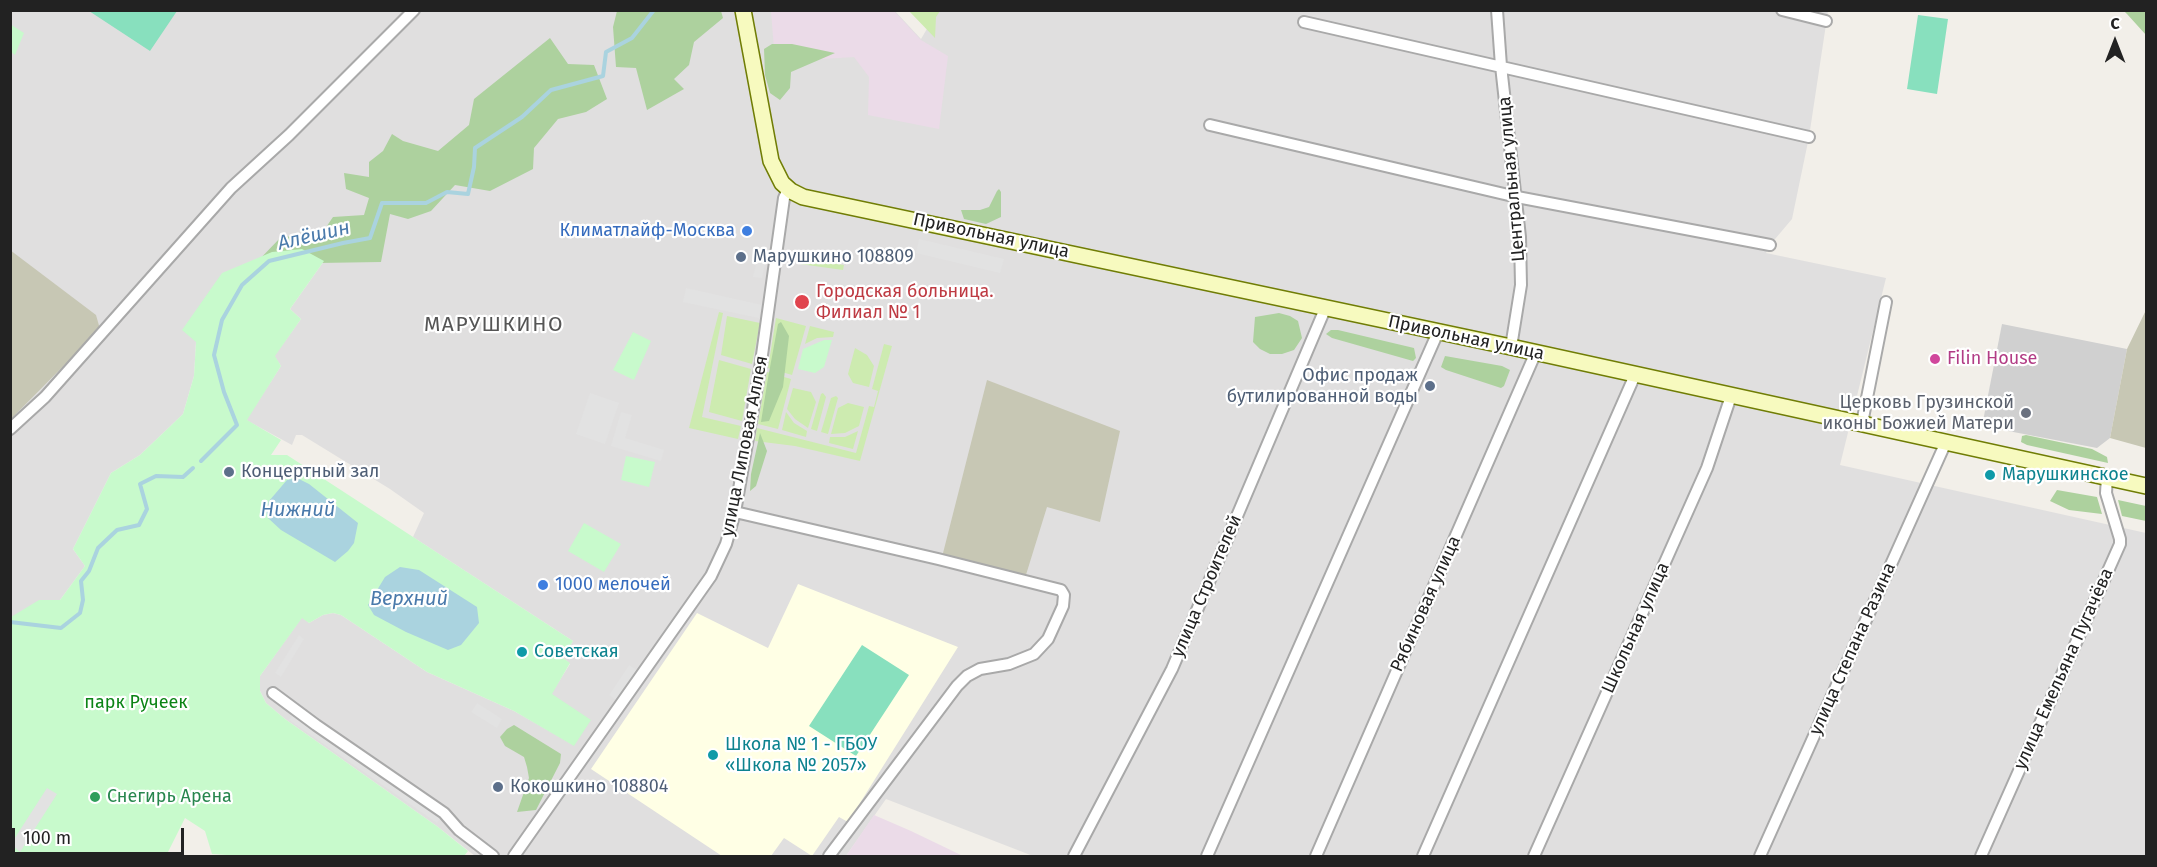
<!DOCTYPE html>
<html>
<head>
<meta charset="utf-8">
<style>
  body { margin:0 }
  #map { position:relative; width:2157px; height:867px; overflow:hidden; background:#f2efe9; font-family:"Fira Sans",sans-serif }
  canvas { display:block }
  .frame { position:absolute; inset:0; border:12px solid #222; pointer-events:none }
  .north { position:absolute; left:2085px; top:12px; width:60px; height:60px; -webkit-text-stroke:4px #fff; paint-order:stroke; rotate:0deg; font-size:16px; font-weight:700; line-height:24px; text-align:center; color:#222 }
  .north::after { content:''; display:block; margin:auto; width:21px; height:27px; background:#222; clip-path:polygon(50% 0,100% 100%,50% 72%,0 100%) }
  .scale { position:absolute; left:12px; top:828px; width:172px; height:27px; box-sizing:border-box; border:3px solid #222; border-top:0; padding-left:8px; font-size:18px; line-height:21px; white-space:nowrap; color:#222; -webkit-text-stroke:4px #fff; paint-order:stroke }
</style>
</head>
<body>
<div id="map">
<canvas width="2157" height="867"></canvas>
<div class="frame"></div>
<div class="north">С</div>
<div class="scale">100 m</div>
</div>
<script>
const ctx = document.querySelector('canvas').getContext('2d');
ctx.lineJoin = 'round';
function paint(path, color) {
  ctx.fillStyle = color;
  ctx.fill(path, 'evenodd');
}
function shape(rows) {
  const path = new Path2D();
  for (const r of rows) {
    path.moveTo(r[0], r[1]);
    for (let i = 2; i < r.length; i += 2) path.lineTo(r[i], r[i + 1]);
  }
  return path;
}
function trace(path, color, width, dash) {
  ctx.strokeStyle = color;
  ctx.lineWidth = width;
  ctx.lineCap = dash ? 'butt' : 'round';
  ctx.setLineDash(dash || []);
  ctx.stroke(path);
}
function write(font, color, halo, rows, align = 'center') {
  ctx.font = font + ' "Fira Sans",sans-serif';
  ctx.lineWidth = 4.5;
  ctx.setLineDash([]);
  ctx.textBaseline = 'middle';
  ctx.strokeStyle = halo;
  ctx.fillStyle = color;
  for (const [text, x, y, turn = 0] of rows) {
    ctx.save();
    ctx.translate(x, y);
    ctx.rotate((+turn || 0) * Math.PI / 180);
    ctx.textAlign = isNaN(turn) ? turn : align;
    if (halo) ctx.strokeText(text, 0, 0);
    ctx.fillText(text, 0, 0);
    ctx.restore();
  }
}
const residential = shape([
  [743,10,894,10,921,39,938,10,1828,11,1809,137,1792,219,1770,245,1766,253,1886,278,1840,465,2146,533,2146,856,1033,856,886,799,846,856,475,856,438,827,285,719,266,703,260,691,260,676,302,617,309,623,323,615,333,613,341,615,427,672,514,711,574,745,551,694,570,664,563,658,573,641,413,537,424,513,390,489,302,435,296,435,292,445,246,420,281,366,274,356,301,319,290,309,324,261,196,342,194,376,183,414,140,455,111,473,73,549,85,566,60,600,11,617,11,11]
]);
const industrial = shape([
  [790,10,894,11,921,40,948,56,939,129,868,115,869,77,854,57,775,62,771,11],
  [874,815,911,831,963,856,846,856]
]);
const education = shape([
  [798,584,958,647,848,822,839,817,812,856,784,838,771,856,722,856,591,769,697,613,768,648]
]);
const religious = shape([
  [2002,324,2127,349,2110,438,2097,448,1982,426]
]);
const construction = shape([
  [10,250,96,315,100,329,11,419],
  [2146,310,2146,448,2110,438,2127,349],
  [987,380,1120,431,1100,522,1047,507,1025,578,942,557]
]);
const grass = shape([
  [909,11,940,11,936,17,935,38],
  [801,258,844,265,843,270,800,264],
  [719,312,723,313,702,417,741,426,738,439,689,428],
  [727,316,760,323,752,364,721,355],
  [776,318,806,326,792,375,768,368],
  [810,326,834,332,833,337,817,338,805,344],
  [884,344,892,346,860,461,795,446,755,441,757,428,856,453,869,406,874,407,878,391,872,389],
  [855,348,867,355,874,366,869,387,853,383,848,374],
  [719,360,751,369,742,421,709,412],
  [767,372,791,379,778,429,758,424],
  [793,388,811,392,816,402,808,428,795,419,787,409],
  [823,393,826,397,817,431,811,429,821,394],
  [836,396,838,398,828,434,821,432,831,398],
  [848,403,864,407,859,426,845,433,831,434,838,408],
  [786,412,794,423,807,431,806,437,782,430],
  [858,431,853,449,829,443,830,437,845,437]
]);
const forest = shape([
  [617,11,721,11,723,18,694,42,689,65,674,79,684,89,647,110,636,68,616,67,613,27],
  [2124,11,2146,11,2146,35,2127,14],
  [550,38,568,64,594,65,607,99,586,112,558,119,534,148,533,169,490,191,455,185,431,211,408,219,390,214,381,262,255,264,282,236,318,239,333,217,364,215,369,198,346,189,344,173,369,177,369,162,383,151,392,134,403,141,438,151,469,125,474,99],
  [772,44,792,44,835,53,791,72,790,88,780,100,770,93,765,75,764,49],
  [999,189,1001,192,1001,217,986,224,964,219,961,210,980,210,989,207,997,191],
  [1279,313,1290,316,1298,321,1302,338,1294,350,1282,354,1270,354,1260,349,1253,342,1255,317],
  [781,322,789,336,783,387,769,421,761,422,768,378,778,324],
  [1331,330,1338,330,1414,348,1416,358,1413,361,1332,338,1326,334],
  [1445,356,1502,366,1510,370,1504,386,1501,388,1446,370,1441,367],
  [760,433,767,451,756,486,750,491,751,474],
  [2026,435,2092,449,2107,457,2108,463,2027,445,2021,442,2022,436],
  [2057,490,2097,497,2102,514,2069,510,2050,501],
  [2118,500,2146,506,2146,521,2122,516],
  [514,725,561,754,560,763,536,810,517,812,529,778,527,767,524,757,505,746,500,737,507,729]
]);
const park = shape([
  [10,24,24,33,15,55,11,52],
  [302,249,324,261,290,309,301,319,275,356,281,366,247,420,281,440,271,455,287,455,573,641,563,658,570,663,552,694,591,720,574,746,514,711,427,672,341,615,333,613,323,615,309,623,302,618,260,676,260,691,266,703,285,719,438,827,468,851,464,856,241,856,212,854,205,831,185,818,166,856,11,856,11,617,39,600,60,600,85,566,73,549,111,473,140,455,183,414,194,376,196,342,182,330,222,273,272,252],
  [633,332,651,341,634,380,613,370],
  [824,340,832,340,824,367,815,373,798,369,803,349],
  [626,456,655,462,649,487,621,480],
  [584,523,621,544,604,572,568,551]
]);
const pitch = shape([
  [89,11,177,11,150,51],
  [1918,15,1948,19,1937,94,1907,89],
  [862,645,909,675,856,756,809,726]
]);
const parking = shape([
  [919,239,1004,259,1000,273,916,253],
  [760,248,768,250,762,278,753,277],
  [686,288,762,305,759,318,683,302],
  [590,393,619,403,605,444,576,434],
  [621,412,632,415,625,438,664,450,661,461,611,446],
  [299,635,304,639,281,677,275,673],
  [629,665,637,670,617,701,609,695],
  [477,703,502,719,497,728,471,712],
  [294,714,442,817,437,823,289,720],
  [47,788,57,794,20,852,11,844]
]);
const water = shape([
  [297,478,309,484,358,523,354,543,348,551,335,562,281,530,268,518,266,511,269,501,287,480],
  [400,567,419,570,477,607,479,623,461,645,448,650,406,632,374,615,368,605,385,577]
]);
const stream = shape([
  [201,461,237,425,224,392,214,355,222,320,242,285,269,261,343,243,370,238,382,203,426,203,447,192,468,194,474,167,475,148,522,117,551,90,603,76,606,52,632,38,654,10],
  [10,622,61,628,80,613,83,600,81,581,89,571,98,548,117,530,139,525,147,509,140,484,156,476,183,477,193,468]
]);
const street = shape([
  [1497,10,1501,66,1520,237,1521,285,1511,347],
  [1782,10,1826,21],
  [1304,22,1809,137],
  [1210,125,1517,197,1770,245],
  [1862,423,1886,302],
  [10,429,45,397,231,188,289,135,414,10],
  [735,512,938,559,1061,590,1064,595,1063,606,1048,639,1034,654,1009,664,980,669,967,676,957,686,829,856],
  [273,693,316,725,444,813,459,830,493,856],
  [514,856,711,576,726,544,735,512,760,369,784,198,788,189],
  [1074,856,1172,669,1325,309],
  [1207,856,1438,332],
  [1316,856,1536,352],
  [1423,856,1635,375],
  [1534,856,1707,468,1731,396],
  [1760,856,1946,442],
  [1981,856,2120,544,2120,539,2106,493,2107,477]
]);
const secondary = shape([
  [743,10,771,161,782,183,791,191,803,197,1511,347,2146,486]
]);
const markers = [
  [747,231,6,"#3f7fe0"],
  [741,257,6,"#5c6f8a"],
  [802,302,8,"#e0444e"],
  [1935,359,6,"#d1479c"],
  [1430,386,6,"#5c6f8a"],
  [2026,413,6,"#6b7280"],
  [229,472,6,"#5c6f8a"],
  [1990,475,6,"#0f9aa8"],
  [543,585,6,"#3f7fe0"],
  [522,652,6,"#0f9aa8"],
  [713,755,6,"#0f9aa8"],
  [498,787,6,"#5c6f8a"],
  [95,797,6,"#2e9e5b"]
];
const streetNames = [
  ["Центральная улица",1512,179,-95],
  ["Привольная улица",991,236,12],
  ["Привольная улица",1466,338,12],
  ["улица Липовая Аллея",745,446,-79],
  ["улица Строителей",1207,586,-67],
  ["Рябиновая улица",1426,604,-66],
  ["Школьная улица",1636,628,-66],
  ["улица Степана Разина",1853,649,-66],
  ["улица Емельяна Пугачёва",2064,669,-66]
];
const shopNames = [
  ["Климатлайф-Москва",735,231],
  ["1000 мелочей",555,585,"left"]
];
const serviceNames = [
  ["Марушкино 108809",753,257],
  ["Офис продаж",1418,376,"right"],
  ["бутилированной воды",1418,397,"right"],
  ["Концертный зал",241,472],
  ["Кокошкино 108804",510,787]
];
const healthNames = [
  ["Городская больница.",816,292],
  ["Филиал № 1",816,313]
];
const hotelNames = [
  ["Filin House",1947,359]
];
const worshipNames = [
  ["Церковь Грузинской",2014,403],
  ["иконы Божией Матери",2014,424]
];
const cultureNames = [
  ["Марушкинское",2002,475],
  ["Советская",534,652],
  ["Школа № 1 - ГБОУ",725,745],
  ["«Школа № 2057»",725,766]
];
const parkNames = [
  ["парк Ручеек",136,703]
];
const leisureNames = [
  ["Снегирь Арена",107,797]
];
const waterNames = [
  ["Алёшин",314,236,-13],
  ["Нижний",298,510],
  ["Верхний",409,599]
];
const quarterNames = [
  ["МАРУШКИНО",494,325]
];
paint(residential, '#e0dfdf');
paint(industrial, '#ebdbe8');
paint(education, '#ffffe5');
paint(religious, '#d0d0d0');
paint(construction, '#c7c7b4');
paint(grass, '#cdebb0');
paint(forest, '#add19e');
paint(park, '#c8facc');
paint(pitch, '#88e0be');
paint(parking, '#e2e2e2');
paint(water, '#aad3df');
trace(stream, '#aad3df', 4);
trace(street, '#a9a9a9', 14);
trace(secondary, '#707d05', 18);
trace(street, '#fff', 10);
trace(secondary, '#f7fabf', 15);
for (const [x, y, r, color] of markers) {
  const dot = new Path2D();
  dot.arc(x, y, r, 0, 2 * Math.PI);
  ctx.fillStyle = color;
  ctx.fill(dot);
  trace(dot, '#fff', 2);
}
write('18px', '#222', '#fff', streetNames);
write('18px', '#366cbe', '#fff', shopNames, 'right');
write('18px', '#4e5e75', '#fff', serviceNames, 'left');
write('18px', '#be3a42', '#fff', healthNames, 'left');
write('18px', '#b23c85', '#fff', hotelNames, 'left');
write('18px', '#5b616d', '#fff', worshipNames, 'right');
write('18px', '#0d838f', '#fff', cultureNames, 'left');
write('18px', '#0c8416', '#fff', parkNames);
write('18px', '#27864d', '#fff', leisureNames, 'left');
write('italic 20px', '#4a7aab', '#fff', waterNames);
ctx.letterSpacing = '1.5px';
write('21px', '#555', '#fff', quarterNames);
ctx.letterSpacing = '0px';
</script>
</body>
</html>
